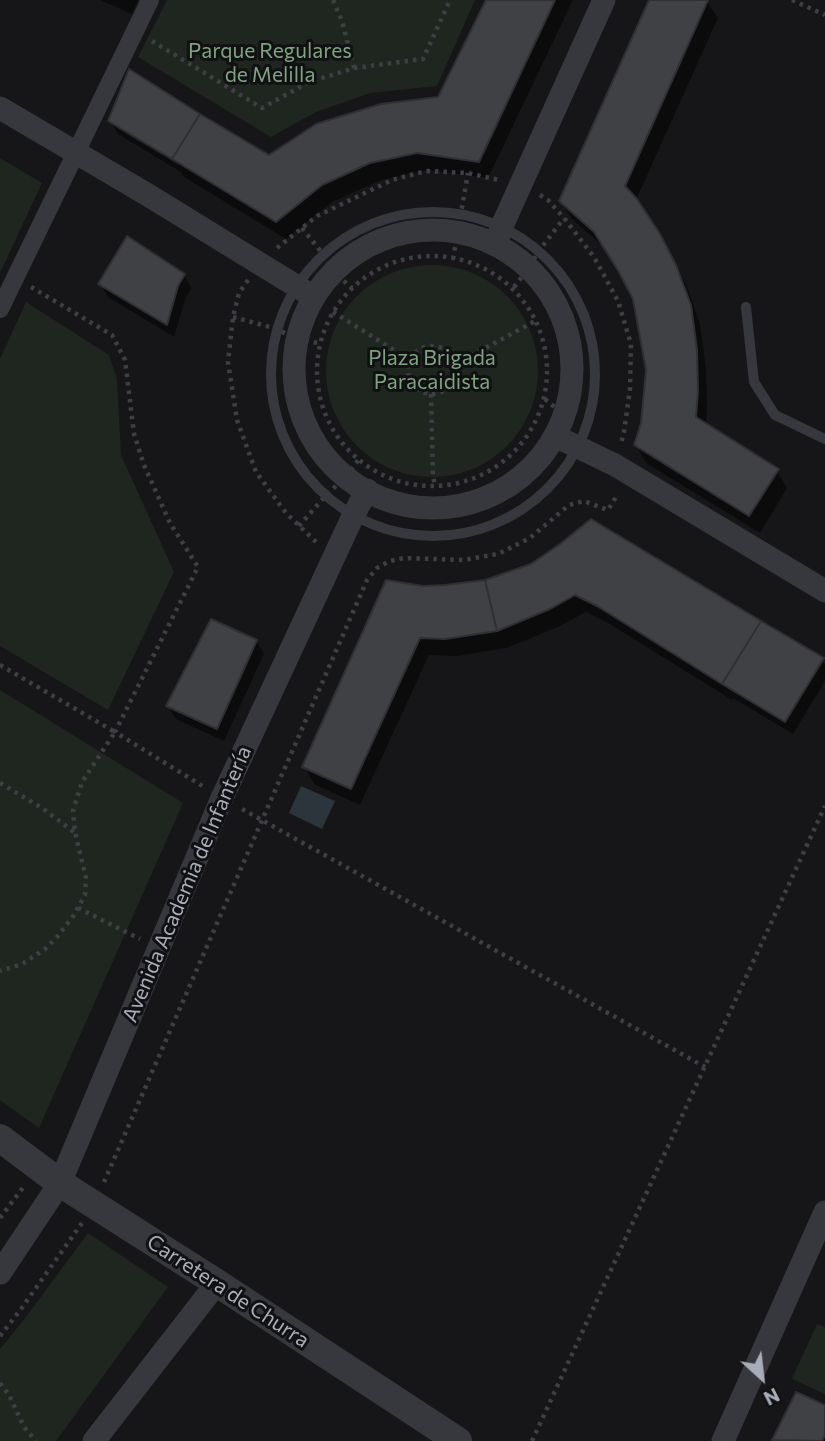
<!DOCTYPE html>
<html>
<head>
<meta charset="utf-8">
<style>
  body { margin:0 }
  #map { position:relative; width:825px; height:1441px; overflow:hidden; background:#161618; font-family:Commissioner,sans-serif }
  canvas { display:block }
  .north { position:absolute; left:727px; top:1343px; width:70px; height:70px; -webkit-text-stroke:5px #111113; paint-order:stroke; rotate:153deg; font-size:19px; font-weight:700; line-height:28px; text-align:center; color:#a8adb8 }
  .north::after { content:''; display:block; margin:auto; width:24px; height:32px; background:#a8adb8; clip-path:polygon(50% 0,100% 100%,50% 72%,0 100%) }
</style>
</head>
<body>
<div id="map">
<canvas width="825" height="1441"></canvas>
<div class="north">N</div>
</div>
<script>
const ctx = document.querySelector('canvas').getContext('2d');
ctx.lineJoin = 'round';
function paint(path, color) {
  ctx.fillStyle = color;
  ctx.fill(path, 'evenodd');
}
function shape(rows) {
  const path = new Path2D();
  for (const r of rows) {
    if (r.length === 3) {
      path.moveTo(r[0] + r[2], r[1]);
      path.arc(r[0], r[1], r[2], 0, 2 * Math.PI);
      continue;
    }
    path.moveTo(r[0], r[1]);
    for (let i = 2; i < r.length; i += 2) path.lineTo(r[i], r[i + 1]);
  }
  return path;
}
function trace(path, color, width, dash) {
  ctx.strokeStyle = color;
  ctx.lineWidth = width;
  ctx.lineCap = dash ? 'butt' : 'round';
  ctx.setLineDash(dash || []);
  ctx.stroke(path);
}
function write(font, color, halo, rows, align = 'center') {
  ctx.font = font + ' Commissioner,sans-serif';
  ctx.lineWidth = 6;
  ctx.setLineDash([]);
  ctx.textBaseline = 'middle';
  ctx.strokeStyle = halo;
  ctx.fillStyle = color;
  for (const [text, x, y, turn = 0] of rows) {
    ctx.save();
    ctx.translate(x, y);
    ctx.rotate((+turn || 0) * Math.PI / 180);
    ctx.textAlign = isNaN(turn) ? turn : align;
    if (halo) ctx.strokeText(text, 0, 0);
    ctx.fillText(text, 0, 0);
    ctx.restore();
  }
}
const green = shape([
  [167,0,475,0,437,86,370,93,316,112,271,137,138,57],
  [0,158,42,183,0,273],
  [432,371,106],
  [26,302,109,355,117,379,121,455,174,572,108,710,0,646,0,359],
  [0,690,183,803,39,1128,0,1100],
  [88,1233,168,1287,56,1441,0,1441,0,1349,26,1317],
  [817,1324,825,1327,825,1394,792,1379]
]);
const water = shape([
  [301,786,335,801,322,829,289,813]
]);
const shadow = shape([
  [100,0,138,0,132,14],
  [488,0,573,0,488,178,428,170,381,180,332,202,286,239,184,177,181,172,118,134,110,120,269,157,440,99],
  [118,124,180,162,178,165,118,129],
  [651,0,706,0,718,18,636,200,686,284,700,324,706,369,707,409,706,426,777,471,787,488,760,533,646,463,636,445,643,424,648,370,634,299,624,279,606,249,571,218,561,201],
  [184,275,191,288,185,300,174,337,108,297,100,284],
  [504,576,822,660,825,664,825,681,793,734,733,698,732,700,608,623,586,612,560,626,507,648,456,656,429,655,360,805,314,784,304,766,422,587,485,581],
  [256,641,264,654,224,741,176,719,168,706],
  [825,1407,825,1441,775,1441,774,1440]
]);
const building = shape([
  [486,0,555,0,479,162,417,153,370,163,322,185,276,222,172,159,200,114,269,155,316,124,381,104,438,97,486,0],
  [649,0,708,0,625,186,637,199,660,234,676,265,691,305,697,350,698,391,696,417,779,469,749,516,634,445,641,423,646,370,633,299,619,272,594,232,559,201,649,0],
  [129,69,200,114,172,159,108,121,129,69],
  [127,236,185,274,178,286,167,325,98,284,127,236],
  [591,519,761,621,722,684,597,606,575,595,550,609,497,631,485,580,531,564,560,544,591,519],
  [386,580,423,586,445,585,485,580,497,631,445,639,420,638,351,789,302,767,386,580],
  [211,619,257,640,217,729,166,706,211,619],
  [761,621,824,658,785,722,722,684,761,621],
  [796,1392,825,1405,825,1435,822,1441,772,1440,796,1392]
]);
const path = shape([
  [792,0,825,15],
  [152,41,262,108,309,82,354,68,342,21,333,0],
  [354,68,423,59,450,0],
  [540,195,548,200,564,218,594,257,618,301,631,344,630,389,624,432,621,444],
  [302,228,323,254,333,272,352,288],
  [277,248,317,216,392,180,426,171,468,173,499,180],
  [432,371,115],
  [453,259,468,173],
  [248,280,239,293,233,317,228,362,237,420,256,472,286,513,316,542],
  [31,287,112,335,125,360,134,434,144,465,170,523,198,567,115,732,204,787],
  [514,287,529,268,538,252,564,218],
  [333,312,410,360],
  [233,317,277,329,296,339,318,343],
  [432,370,24],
  [456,364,537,320],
  [431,394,433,477,435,485],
  [545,399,563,414],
  [299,526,328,493,345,478,359,459],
  [0,665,115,732,82,782,73,811,75,832,86,878,85,895,74,915,57,937,45,949,22,964,0,971],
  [0,783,42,808,74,832],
  [242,809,705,1067],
  [78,908,140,939],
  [104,1182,367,580,377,568,390,561,404,558,463,560,498,554,530,538,569,505,584,501,608,510,618,494],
  [0,1218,25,1185],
  [0,1336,21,1309,82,1223],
  [0,1383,9,1395,24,1427,36,1441],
  [532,1441,825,806]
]);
const service = shape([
  [433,374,162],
  [746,307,754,382,775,415,825,439]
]);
const pedestrian = shape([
  [0,309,150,0]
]);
const minor = shape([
  [0,108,148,195,314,297],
  [433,369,139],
  [496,244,502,226,604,0],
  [555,436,615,465,825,591],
  [0,1273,60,1183,222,798,353,516,367,490],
  [94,1441,217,1283],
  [723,1441,825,1212]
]);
const tertiary = shape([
  [0,1138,60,1183,217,1283,458,1441]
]);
const parkNames = [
  ["Parque Regulares",270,51],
  ["de Melilla",270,75],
  ["Plaza Brigada",432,358],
  ["Paracaidista",432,382]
];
const streetNames = [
  ["Avenida Academia de Infantería",187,884,-67],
  ["Carretera de Churra",228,1291,33]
];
paint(green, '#1e261f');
paint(water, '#2c353c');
paint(shadow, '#0007');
paint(building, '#404145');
trace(building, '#303034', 2);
trace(path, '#3d3f44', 4.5, [3.5, 5]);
trace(service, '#37383d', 10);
trace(pedestrian, '#37383d', 18);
trace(minor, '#37383d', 23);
trace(tertiary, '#37383d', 28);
write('21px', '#7fa381', '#111113', parkNames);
write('21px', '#a8adb8', '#111113', streetNames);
</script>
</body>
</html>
